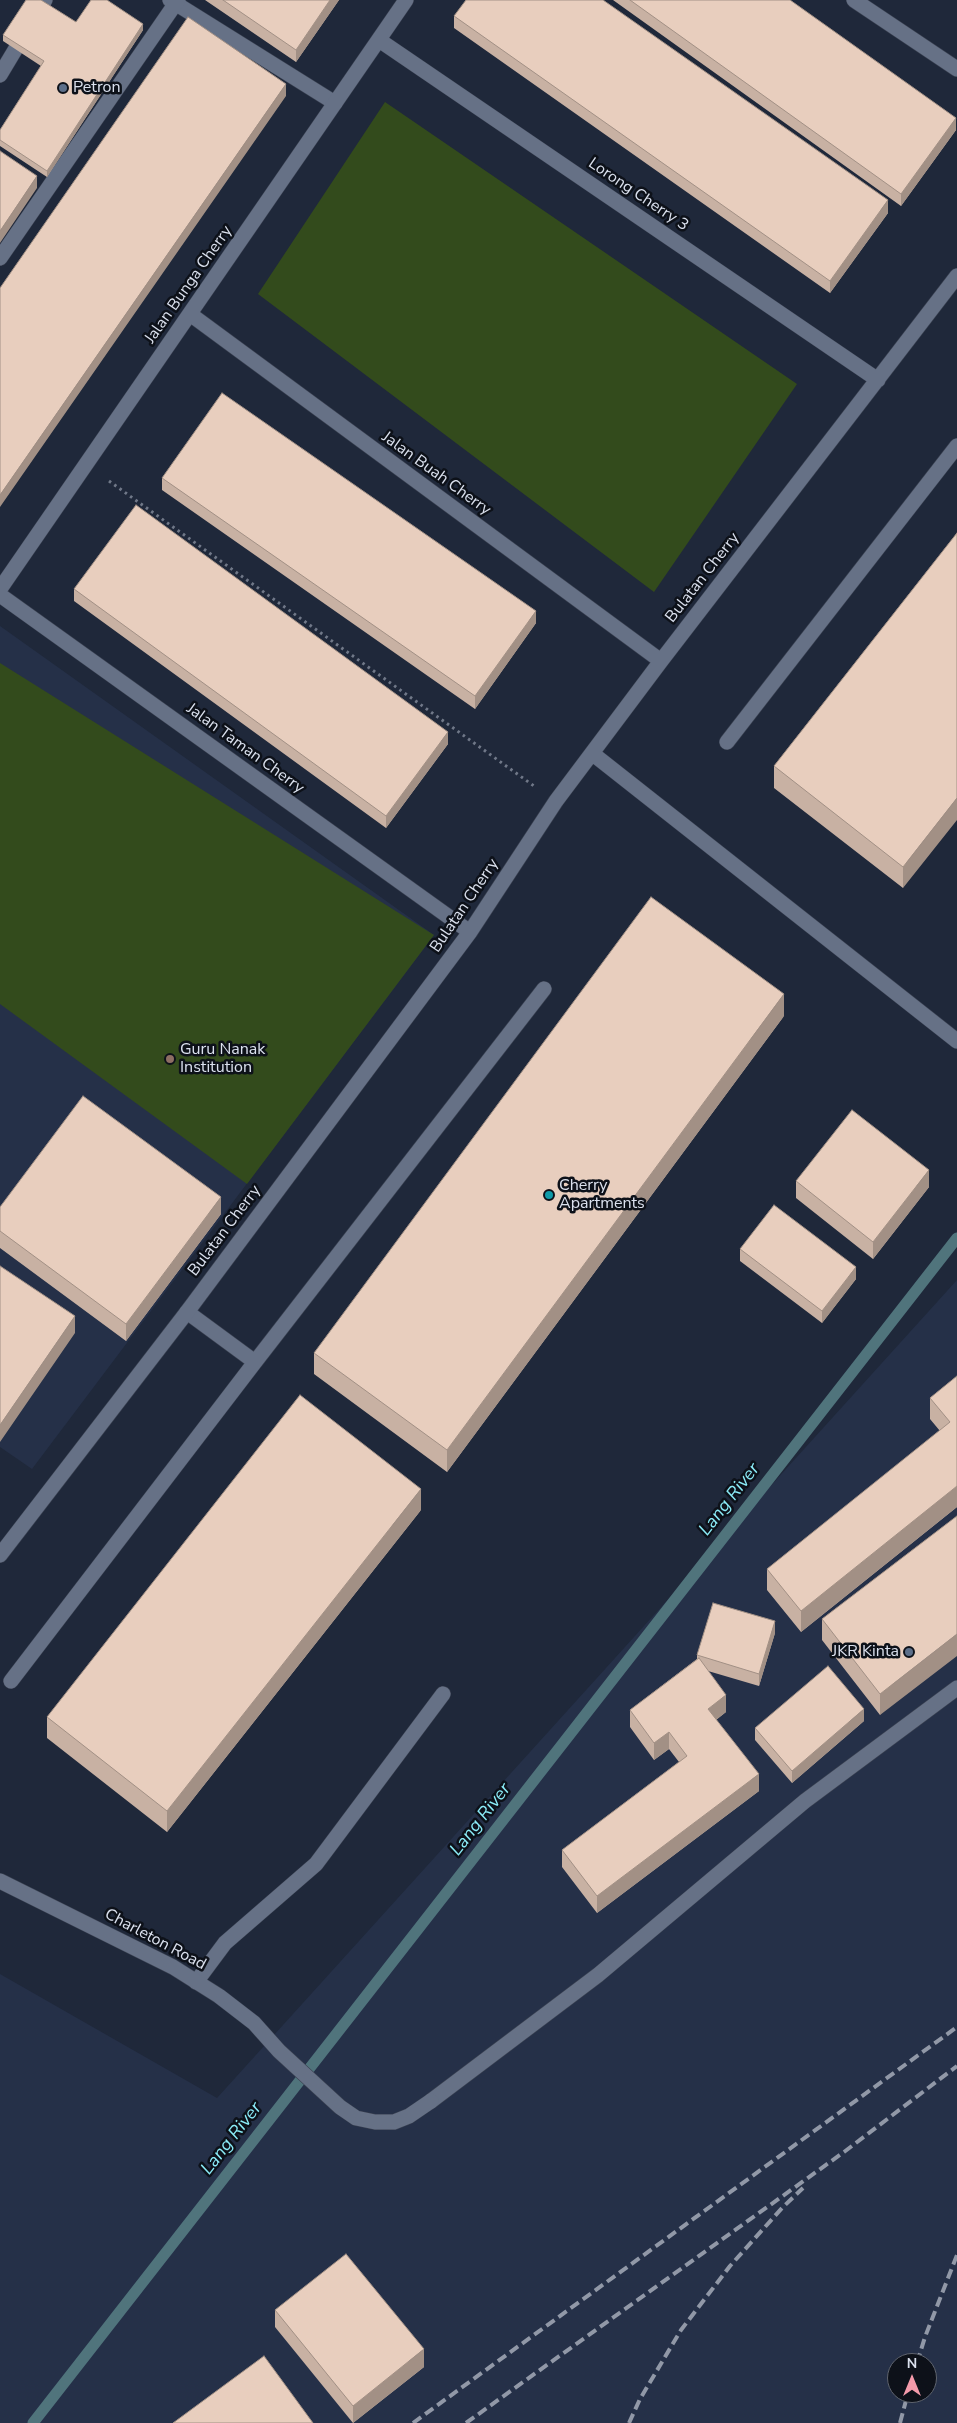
<!DOCTYPE html>
<html>
<head>
<meta charset="utf-8">
<style>
  body { margin:0 }
  #map { position:relative; width:957px; height:2423px; overflow:hidden; background:#1f283a; font-family:"Nunito Sans",sans-serif }
  canvas { display:block }
  .north { position:absolute; left:887px; top:2353px; width:50px; height:50px; box-sizing:border-box; background:#0d1119; border:1px solid #5f646e; border-radius:50%; rotate:0deg; font-size:14px; font-weight:700; line-height:20px; text-align:center; color:#dbe1ee }
  .north::after { content:''; display:block; margin:auto; width:18px; height:22px; background:#f39aaa; clip-path:polygon(50% 0,100% 100%,50% 72%,0 100%) }
</style>
</head>
<body>
<div id="map">
<canvas width="957" height="2423"></canvas>
<div class="north">N</div>
</div>
<script>
const ctx = document.querySelector('canvas').getContext('2d');
ctx.lineJoin = 'round';
function paint(path, color) {
  ctx.fillStyle = color;
  ctx.fill(path, 'evenodd');
}
function shape(rows) {
  const path = new Path2D();
  for (const r of rows) {
    path.moveTo(r[0], r[1]);
    for (let i = 2; i < r.length; i += 2) path.lineTo(r[i], r[i + 1]);
  }
  return path;
}
function trace(path, color, width, dash) {
  ctx.strokeStyle = color;
  ctx.lineWidth = width;
  ctx.lineCap = dash ? 'butt' : 'round';
  ctx.setLineDash(dash || []);
  ctx.stroke(path);
}
function write(font, color, halo, rows, align = 'center') {
  ctx.font = font + ' "Nunito Sans",sans-serif';
  ctx.lineWidth = 5;
  ctx.setLineDash([]);
  ctx.textBaseline = 'middle';
  ctx.strokeStyle = halo;
  ctx.fillStyle = color;
  for (const [text, x, y, turn = 0] of rows) {
    ctx.save();
    ctx.translate(x, y);
    ctx.rotate((+turn || 0) * Math.PI / 180);
    ctx.textAlign = isNaN(turn) ? turn : align;
    if (halo) ctx.strokeText(text, 0, 0);
    ctx.fillText(text, 0, 0);
    ctx.restore();
  }
}
const built = shape([
  [0,626,434,935,32,1469,0,1447],
  [957,1280,957,2423,0,2423,0,1974,217,2098],
  [897,2363,927,2363,927,2393,897,2393]
]);
const green = shape([
  [385,102,797,384,654,592,258,294],
  [0,663,434,935,247,1184,0,1004]
]);
const stream = shape([
  [33,2423,957,1238]
]);
const path = shape([
  [109,481,534,786]
]);
const lane = shape([
  [170,0,335,103],
  [0,75,45,0],
  [727,742,957,446],
  [187,1312,255,1362,544,989],
  [11,1681,255,1362],
  [196,1982,225,1943,316,1864,443,1694],
  [431,2101,598,1975,805,1801,957,1688]
]);
const street = shape([
  [854,0,957,69],
  [379,40,878,380],
  [0,258,178,0],
  [190,314,661,661],
  [0,589,406,0],
  [0,595,470,932],
  [593,754,957,1041],
  [0,1555,187,1312,470,932,556,801,661,661,957,276],
  [0,1881,173,1967,219,1996,254,2023,279,2051,340,2107,356,2118,375,2122,394,2122,409,2116,431,2101]
]);
const rail = shape([
  [917,2363,925,2337,957,2255],
  [413,2423,957,2027],
  [466,2423,844,2152,957,2066],
  [629,2423,640,2399,681,2330,730,2266,782,2208,803,2188],
  [900,2423,908,2393]
]);
const wall = shape([
  [205,0,339,0,296,62],
  [613,0,790,0,956,130,901,206],
  [454,16,888,213,830,293,454,28],
  [76,22,143,30,47,177,0,146,0,130,41,66,3,41,3,35],
  [162,478,536,623,475,709,162,490],
  [957,533,903,888,774,788,774,766],
  [74,589,448,744,386,828,74,601],
  [784,1016,447,1472,314,1374,314,1353],
  [796,1181,929,1187,873,1259,796,1198],
  [0,1207,221,1214,126,1341,0,1248],
  [740,1249,856,1279,822,1323,740,1261],
  [957,1376,957,1507,801,1632,767,1590,767,1569,940,1431,930,1419,930,1398],
  [421,1510,167,1832,47,1738,47,1717],
  [957,1516,880,1715,822,1640,822,1619],
  [775,1633,759,1686,708,1671,726,1712,716,1720,759,1791,597,1913,562,1867,562,1850,679,1762,669,1749,654,1760,630,1727,630,1710,697,1659,697,1655],
  [864,1721,792,1783,755,1740,755,1728],
  [275,2310,424,2367,353,2423,275,2327]
]);
const shadedWall = shape([
  [330,0,339,0,296,62,296,50],
  [143,24,143,30,47,177,47,171],
  [286,84,286,96,0,507,0,495],
  [956,118,956,130,901,206,901,194],
  [37,176,37,188,0,243,0,231],
  [888,200,888,213,830,293,830,281],
  [536,611,536,623,475,709,475,696],
  [448,732,448,744,386,828,386,816],
  [957,798,957,820,903,888,903,867],
  [784,994,784,1016,447,1472,447,1450],
  [929,1170,929,1187,873,1259,873,1242],
  [221,1197,221,1214,126,1341,126,1324],
  [856,1267,856,1279,822,1323,822,1311],
  [75,1316,75,1333,0,1442,0,1425],
  [957,1486,957,1507,801,1632,801,1611],
  [421,1489,421,1510,167,1832,167,1811],
  [775,1621,775,1633,759,1686,759,1674],
  [957,1634,957,1656,880,1715,880,1694],
  [726,1695,726,1712,708,1726,708,1709],
  [864,1709,864,1721,792,1783,792,1771],
  [669,1732,669,1749,654,1760,654,1743],
  [759,1774,759,1791,597,1913,597,1896],
  [424,2349,424,2367,353,2423,353,2406]
]);
const building = shape([
  [26,0,41,0,76,22,91,0,107,0,143,24,47,171,0,140,0,130,44,61,3,35,26,0],
  [223,0,330,0,296,50,223,0],
  [466,0,603,0,888,200,830,281,454,16,466,0],
  [630,0,790,0,956,118,901,194,630,0],
  [188,17,286,84,0,495,0,288,188,17],
  [0,151,37,176,0,231,0,151],
  [222,393,536,611,475,696,162,478,222,393],
  [136,505,448,732,386,816,74,589,136,505],
  [957,533,957,798,903,867,774,766,957,533],
  [651,897,784,994,447,1450,314,1353,651,897],
  [83,1096,221,1197,126,1324,0,1231,0,1207,83,1096],
  [852,1110,929,1170,873,1242,796,1181,852,1110],
  [774,1205,856,1267,822,1311,740,1249,774,1205],
  [0,1266,75,1316,0,1425,0,1266],
  [957,1376,957,1486,801,1611,767,1569,950,1422,930,1398,957,1376],
  [300,1395,421,1489,167,1811,47,1717,300,1395],
  [957,1516,957,1634,880,1694,822,1619,957,1516],
  [713,1603,775,1621,759,1674,697,1655,713,1603],
  [699,1658,726,1695,708,1709,759,1774,597,1896,562,1850,687,1756,669,1732,654,1743,630,1710,699,1658],
  [828,1666,864,1709,792,1771,755,1728,828,1666],
  [346,2254,424,2349,353,2406,275,2310,346,2254],
  [264,2356,313,2423,173,2423,264,2356]
]);
const markers = [
  [63,88,5,"#5c6f8a"],
  [170,1059,5,"#8d6e63"],
  [549,1195,5,"#0f9aa8"],
  [909,1652,5,"#5c6f8a"]
];
const poiNames = [
  ["Petron",73,88],
  ["Guru Nanak",180,1050],
  ["Institution",180,1068],
  ["Cherry",559,1186],
  ["Apartments",559,1204],
  ["JKR Kinta",899,1652,"right"]
];
const streetNames = [
  ["Lorong Cherry 3",638,195,34],
  ["Jalan Bunga Cherry",189,285,-55],
  ["Jalan Buah Cherry",436,474,36],
  ["Bulatan Cherry",703,578,-52],
  ["Jalan Taman Cherry",245,749,36],
  ["Bulatan Cherry",465,906,-56],
  ["Bulatan Cherry",225,1231,-53],
  ["Charleton Road",155,1940,28]
];
const waterNames = [
  ["Lang River",730,1500,-52],
  ["Lang River",481,1820,-52],
  ["Lang River",232,2139,-52]
];
paint(built, '#253048');
paint(green, '#334b1c');
trace(stream, '#50747c', 11);
trace(lane, '#3b4252', 16);
trace(street, '#3b4252', 16);
trace(path, '#707888', 3, [2.5, 4]);
trace(lane, '#667186', 15);
trace(street, '#667186', 15);
trace(rail, '#9198a7', 4, [10, 5]);
paint(wall, '#c8b1a3');
paint(shadedWall, '#a29085');
paint(building, '#e8cebe');
trace(building, '#a29085', 1);
for (const [x, y, r, color] of markers) {
  const dot = new Path2D();
  dot.arc(x, y, r, 0, 2 * Math.PI);
  ctx.fillStyle = color;
  ctx.fill(dot);
  trace(dot, '#0d1119', 2);
}
write('16px', '#dbe1ee', '#0d1119', poiNames, 'left');
write('16px', '#dbe1ee', '#0d1119', streetNames);
write('italic 18px', '#8becf8', '#0d1119', waterNames);
</script>
</body>
</html>
